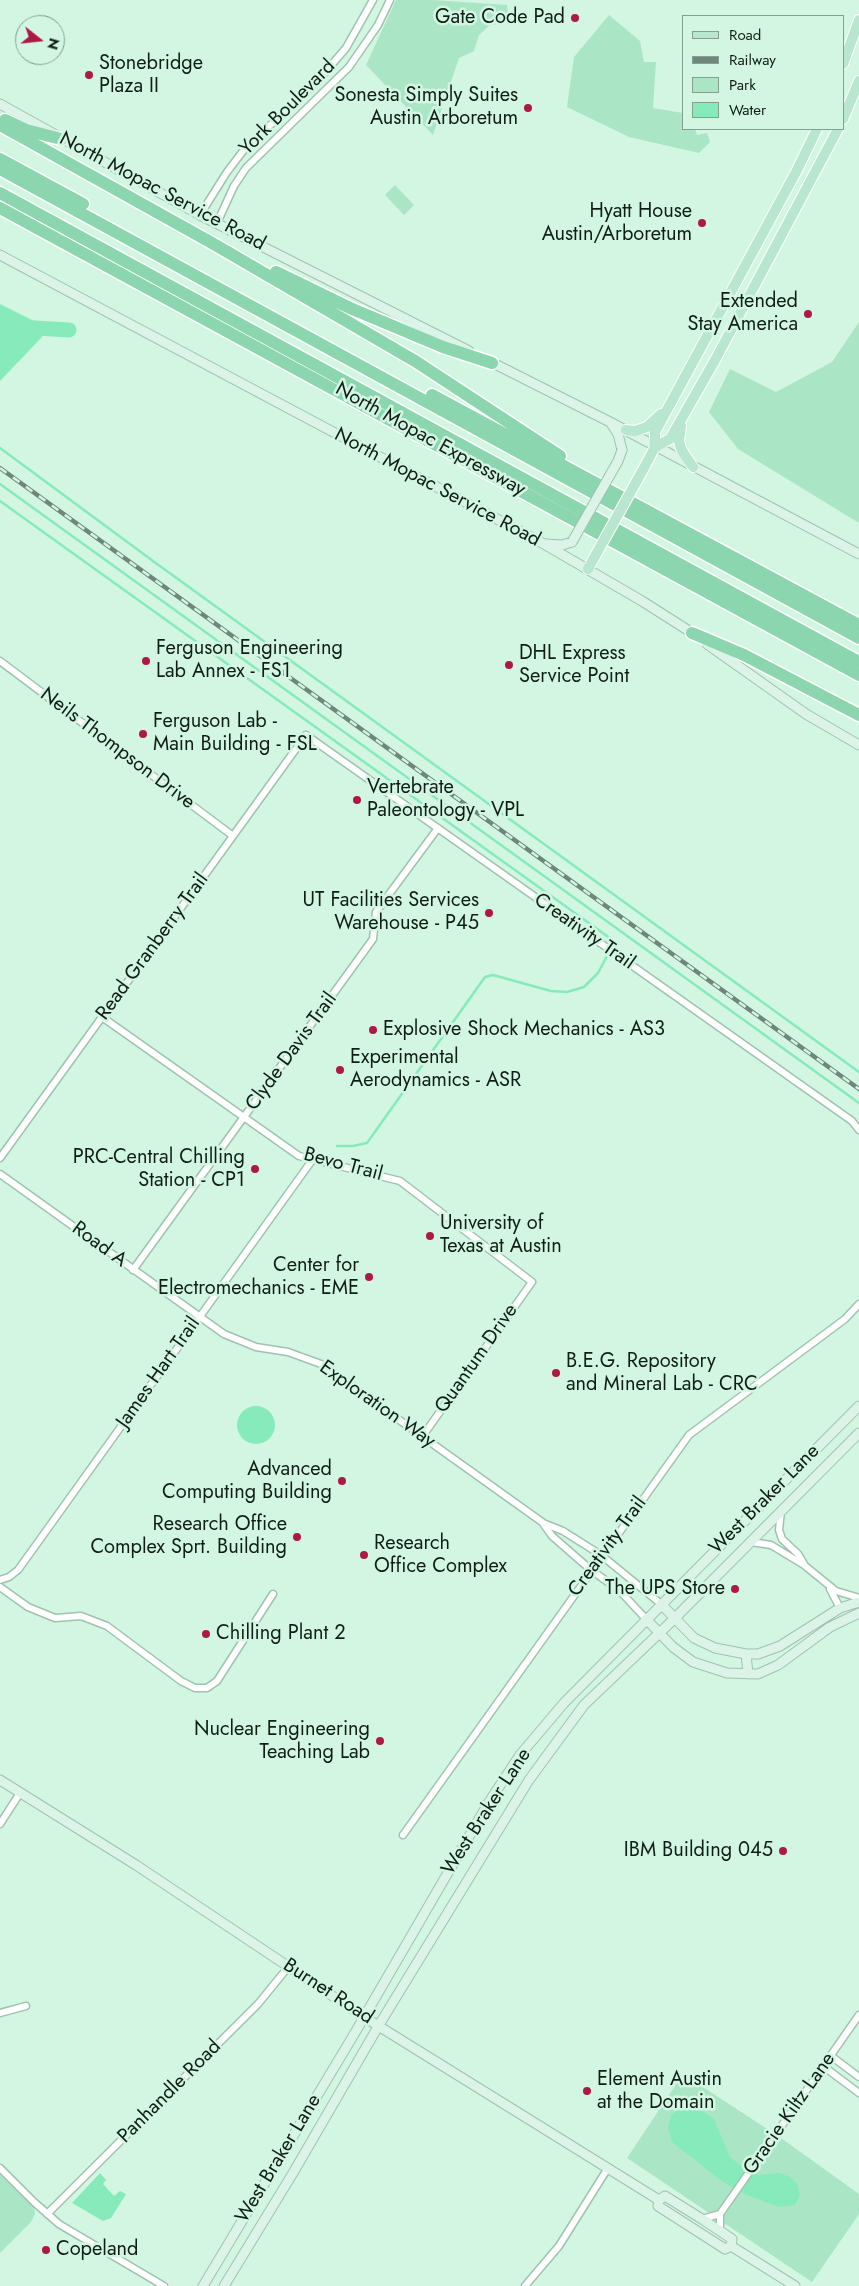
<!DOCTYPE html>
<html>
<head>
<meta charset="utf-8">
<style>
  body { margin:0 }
  #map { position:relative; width:859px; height:2286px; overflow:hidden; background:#d2f6e2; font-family:Jost,sans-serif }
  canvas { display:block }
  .legend { position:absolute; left:682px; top:15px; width:162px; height:115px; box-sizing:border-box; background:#d2f6e2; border:1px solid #849f90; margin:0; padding:6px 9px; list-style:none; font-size:15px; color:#101d16 }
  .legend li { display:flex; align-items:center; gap:10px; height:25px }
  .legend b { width:25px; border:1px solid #849f90 }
  .north { position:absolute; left:15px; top:15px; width:50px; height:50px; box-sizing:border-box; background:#d2f6e2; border:1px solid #849f90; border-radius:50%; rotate:106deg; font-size:14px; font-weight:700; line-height:20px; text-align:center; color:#101d16 }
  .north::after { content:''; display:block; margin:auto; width:18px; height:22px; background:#ad1945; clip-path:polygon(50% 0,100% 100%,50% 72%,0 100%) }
</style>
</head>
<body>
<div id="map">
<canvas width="859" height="2286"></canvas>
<ul class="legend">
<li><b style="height:6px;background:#b9e6cf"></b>Road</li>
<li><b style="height:6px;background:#6f877a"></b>Railway</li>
<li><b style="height:14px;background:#aae6c6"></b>Park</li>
<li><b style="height:14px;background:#87eaba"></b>Water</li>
</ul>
<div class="north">N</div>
</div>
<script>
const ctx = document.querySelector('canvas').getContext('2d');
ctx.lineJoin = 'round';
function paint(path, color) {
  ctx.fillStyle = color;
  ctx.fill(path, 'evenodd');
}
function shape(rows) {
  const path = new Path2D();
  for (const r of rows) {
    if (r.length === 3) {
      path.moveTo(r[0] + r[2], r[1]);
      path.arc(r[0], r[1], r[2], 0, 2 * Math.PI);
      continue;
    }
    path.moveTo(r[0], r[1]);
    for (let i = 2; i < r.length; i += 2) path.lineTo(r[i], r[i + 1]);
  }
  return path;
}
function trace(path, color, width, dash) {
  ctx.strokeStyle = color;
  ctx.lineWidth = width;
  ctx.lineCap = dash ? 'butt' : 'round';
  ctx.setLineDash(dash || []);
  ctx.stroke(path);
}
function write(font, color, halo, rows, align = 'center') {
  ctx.font = font + ' Jost,sans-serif';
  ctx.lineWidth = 5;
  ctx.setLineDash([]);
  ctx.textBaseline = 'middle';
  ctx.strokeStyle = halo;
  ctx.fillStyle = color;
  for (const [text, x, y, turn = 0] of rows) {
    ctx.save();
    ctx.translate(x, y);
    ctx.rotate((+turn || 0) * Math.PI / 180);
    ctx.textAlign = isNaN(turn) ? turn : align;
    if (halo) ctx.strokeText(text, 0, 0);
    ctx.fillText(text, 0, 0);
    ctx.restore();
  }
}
const green = shape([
  [396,0,433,0,507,5,509,21,489,26,479,35,474,51,459,58,433,135,366,65],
  [609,15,640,41,644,62,656,62,653,108,683,113,683,129,695,129,697,135,707,133,710,142,699,153,629,137,567,107,574,57],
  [395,185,414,205,404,215,385,195],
  [859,322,859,523,738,449,709,412,730,369,776,392,832,362],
  [683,2074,781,2138,859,2194,859,2214,812,2282,627,2158],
  [0,2174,34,2206,35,2214,31,2222,0,2253]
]);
const water = shape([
  [0,304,40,324,42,337,0,381],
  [256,1425,19],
  [696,2107,714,2119,730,2157,744,2168,758,2175,780,2173,790,2177,797,2184,800,2195,795,2205,779,2207,747,2195,723,2182,672,2142,668,2127,671,2115,681,2108],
  [100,2173,106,2180,103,2184,114,2196,120,2191,126,2194,111,2218,103,2221,72,2203]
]);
const stream = shape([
  [0,448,153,561,859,1072],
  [0,484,859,1103],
  [0,501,614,941,613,944],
  [337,1146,353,1146,367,1143,485,977,493,975,551,991,567,992,584,987,598,973,607,956]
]);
const river = shape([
  [0,326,69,330]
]);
const street = shape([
  [200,215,227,172,243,151,321,77,346,48,373,0],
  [217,223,234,186,246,168,349,67,378,25,390,0],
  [0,661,233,836],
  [102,1017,299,1156,400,1181,532,1282,422,1437],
  [0,1158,306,735,852,1121,859,1130],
  [0,1174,224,1334,256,1347,288,1352,321,1364,542,1522,552,1536,591,1570,619,1590,646,1619],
  [133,1270,373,939,376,912,438,828],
  [781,1511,779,1530,782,1539,798,1554,804,1564],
  [543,1523,563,1531,601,1555,661,1604],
  [751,1542,771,1545,804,1565,836,1591,859,1598],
  [0,1580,9,1577,18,1570,313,1159],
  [0,1587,28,1607,55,1618,81,1616,107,1626,181,1681,195,1688,207,1688,217,1681,273,1594],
  [830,1589,840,1608],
  [0,1824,20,1793],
  [403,1835,689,1435,845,1319,859,1304],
  [0,2013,26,2006],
  [831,2056,859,2077],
  [823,2066,859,2093],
  [0,2168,34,2202,59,2224,164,2286],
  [47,2214,258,2004,289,1966],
  [702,2219,720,2214],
  [720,2231,720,2214,859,2015],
  [525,2286,559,2246,608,2168]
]);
const secondary = shape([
  [0,104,200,215,469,351],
  [0,255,544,544,642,601,697,636],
  [487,360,610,422,859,554],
  [611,423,618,434,622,450],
  [546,544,562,545,572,542],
  [707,644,806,714,859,745],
  [661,1604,694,1638,715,1648,746,1654,758,1654,780,1646,840,1608,859,1602],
  [646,1619,673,1647,693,1662,727,1673,758,1674,778,1665,830,1627,859,1613],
  [746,1654,748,1674],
  [0,1780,136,1865,364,2017,659,2200],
  [659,2200,665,2196,702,2219,732,2239,731,2246],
  [659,2200,658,2206,725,2249,731,2246],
  [731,2246,795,2286],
  [203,2286,356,2031,489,1802,520,1755,564,1703,859,1406],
  [224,2286,293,2173,379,2025,529,1780,584,1705,674,1619,859,1433]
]);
const primary = shape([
  [843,64,859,20],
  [843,119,859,81],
  [681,426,679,441,681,449,693,467],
  [626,430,635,431,647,427,661,414],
  [655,447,670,439,714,362,838,129],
  [645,466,655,447,655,432,796,172,817,129],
  [588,569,594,558]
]);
const highway = shape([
  [5,120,26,130,61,139],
  [0,125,212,243,415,361,560,456],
  [0,159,83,204],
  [0,169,859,638],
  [0,193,859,662],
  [0,208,859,675],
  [276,272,350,308,443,347,492,363],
  [432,395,859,625],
  [692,633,744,655,859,715]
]);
const rail = shape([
  [0,468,859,1089]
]);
const secondaryBridge = shape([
  [572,542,618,461,622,450]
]);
const primaryBridge = shape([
  [594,558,645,466]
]);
const markers = [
  [575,18,5,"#ad1945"],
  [89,75,5,"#ad1945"],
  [528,108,5,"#ad1945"],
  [702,223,5,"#ad1945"],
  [808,314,5,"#ad1945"],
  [146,661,5,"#ad1945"],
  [509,665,5,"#ad1945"],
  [143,734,5,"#ad1945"],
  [357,800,5,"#ad1945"],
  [489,913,5,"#ad1945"],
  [373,1030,5,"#ad1945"],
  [340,1070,5,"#ad1945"],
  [255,1169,5,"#ad1945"],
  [430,1236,5,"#ad1945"],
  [369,1277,5,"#ad1945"],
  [556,1373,5,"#ad1945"],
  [342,1481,5,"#ad1945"],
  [297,1537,5,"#ad1945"],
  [364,1555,5,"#ad1945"],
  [735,1589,5,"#ad1945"],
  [206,1634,5,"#ad1945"],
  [380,1741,5,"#ad1945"],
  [783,1851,5,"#ad1945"],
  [587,2091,5,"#ad1945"],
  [46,2250,5,"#ad1945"]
];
const poiNames = [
  ["Gate Code Pad",565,18,"right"],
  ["Stonebridge",99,64],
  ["Plaza II",99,87],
  ["Sonesta Simply Suites",518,96,"right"],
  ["Austin Arboretum",518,119,"right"],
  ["Hyatt House",692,212,"right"],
  ["Austin/Arboretum",692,235,"right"],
  ["Extended",798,302,"right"],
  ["Stay America",798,325,"right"],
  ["Ferguson Engineering",156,649],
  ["Lab Annex - FS1",156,672],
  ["DHL Express",519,654],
  ["Service Point",519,677],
  ["Ferguson Lab -",153,722],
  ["Main Building - FSL",153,745],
  ["Vertebrate",367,788],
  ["Paleontology - VPL",367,811],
  ["UT Facilities Services",479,901,"right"],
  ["Warehouse - P45",479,924,"right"],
  ["Explosive Shock Mechanics - AS3",383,1030],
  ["Experimental",350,1058],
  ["Aerodynamics - ASR",350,1081],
  ["PRC-Central Chilling",245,1158,"right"],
  ["Station - CP1",245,1181,"right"],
  ["University of",440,1224],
  ["Texas at Austin",440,1247],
  ["Center for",359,1266,"right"],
  ["Electromechanics - EME",359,1289,"right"],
  ["B.E.G. Repository",566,1362],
  ["and Mineral Lab - CRC",566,1385],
  ["Advanced",332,1470,"right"],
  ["Computing Building",332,1493,"right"],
  ["Research Office",287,1525,"right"],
  ["Complex Sprt. Building",287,1548,"right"],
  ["Research",374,1544],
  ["Office Complex",374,1567],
  ["The UPS Store",725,1589,"right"],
  ["Chilling Plant 2",216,1634],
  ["Nuclear Engineering",370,1730,"right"],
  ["Teaching Lab",370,1753,"right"],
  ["IBM Building 045",773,1851,"right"],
  ["Element Austin",597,2080],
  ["at the Domain",597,2103],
  ["Copeland",56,2250]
];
const streetNames = [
  ["York Boulevard",288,108,-45],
  ["North Mopac Service Road",162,192,28],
  ["North Mopac Expressway",430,440,29],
  ["North Mopac Service Road",437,488,28],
  ["Neils Thompson Drive",117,749,37],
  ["Creativity Trail",584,932,35],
  ["Read Granberry Trail",153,947,-54],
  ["Clyde Davis Trail",292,1052,-54],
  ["Bevo Trail",343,1165,15],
  ["Road A",99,1245,36],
  ["Quantum Drive",477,1359,-55],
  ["James Hart Trail",159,1373,-55],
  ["Exploration Way",377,1405,35],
  ["West Braker Lane",765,1500,-45],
  ["Creativity Trail",608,1547,-54],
  ["West Braker Lane",487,1812,-57],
  ["Burnet Road",328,1992,33],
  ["Panhandle Road",170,2092,-45],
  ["Gracie Kiltz Lane",790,2114,-55],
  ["West Braker Lane",279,2159,-59]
];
paint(green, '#aae6c6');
paint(water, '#87eaba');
trace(stream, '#87eaba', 2.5);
trace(river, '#87eaba', 15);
trace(street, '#a0c2af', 9);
trace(secondary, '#a0c2af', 11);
trace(primary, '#fff', 12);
trace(highway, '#fff', 15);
trace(street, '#fff', 6);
trace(secondary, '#dcf3e7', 9);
trace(primary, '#b9e6cf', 10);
trace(highway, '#8bd6af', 12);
trace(rail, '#6f877a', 4.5);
trace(rail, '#d2f6e2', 2.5, [8]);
trace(secondaryBridge, '#a0c2af', 11, []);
trace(primaryBridge, '#fff', 12, []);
trace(secondaryBridge, '#dcf3e7', 9);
trace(primaryBridge, '#b9e6cf', 10);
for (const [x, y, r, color] of markers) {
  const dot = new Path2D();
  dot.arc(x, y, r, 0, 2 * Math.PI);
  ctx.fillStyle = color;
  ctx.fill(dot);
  trace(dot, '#d2f6e2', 2);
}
write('20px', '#101d16', '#d2f6e2', poiNames, 'left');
write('20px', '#101d16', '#d2f6e2', streetNames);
</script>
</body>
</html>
